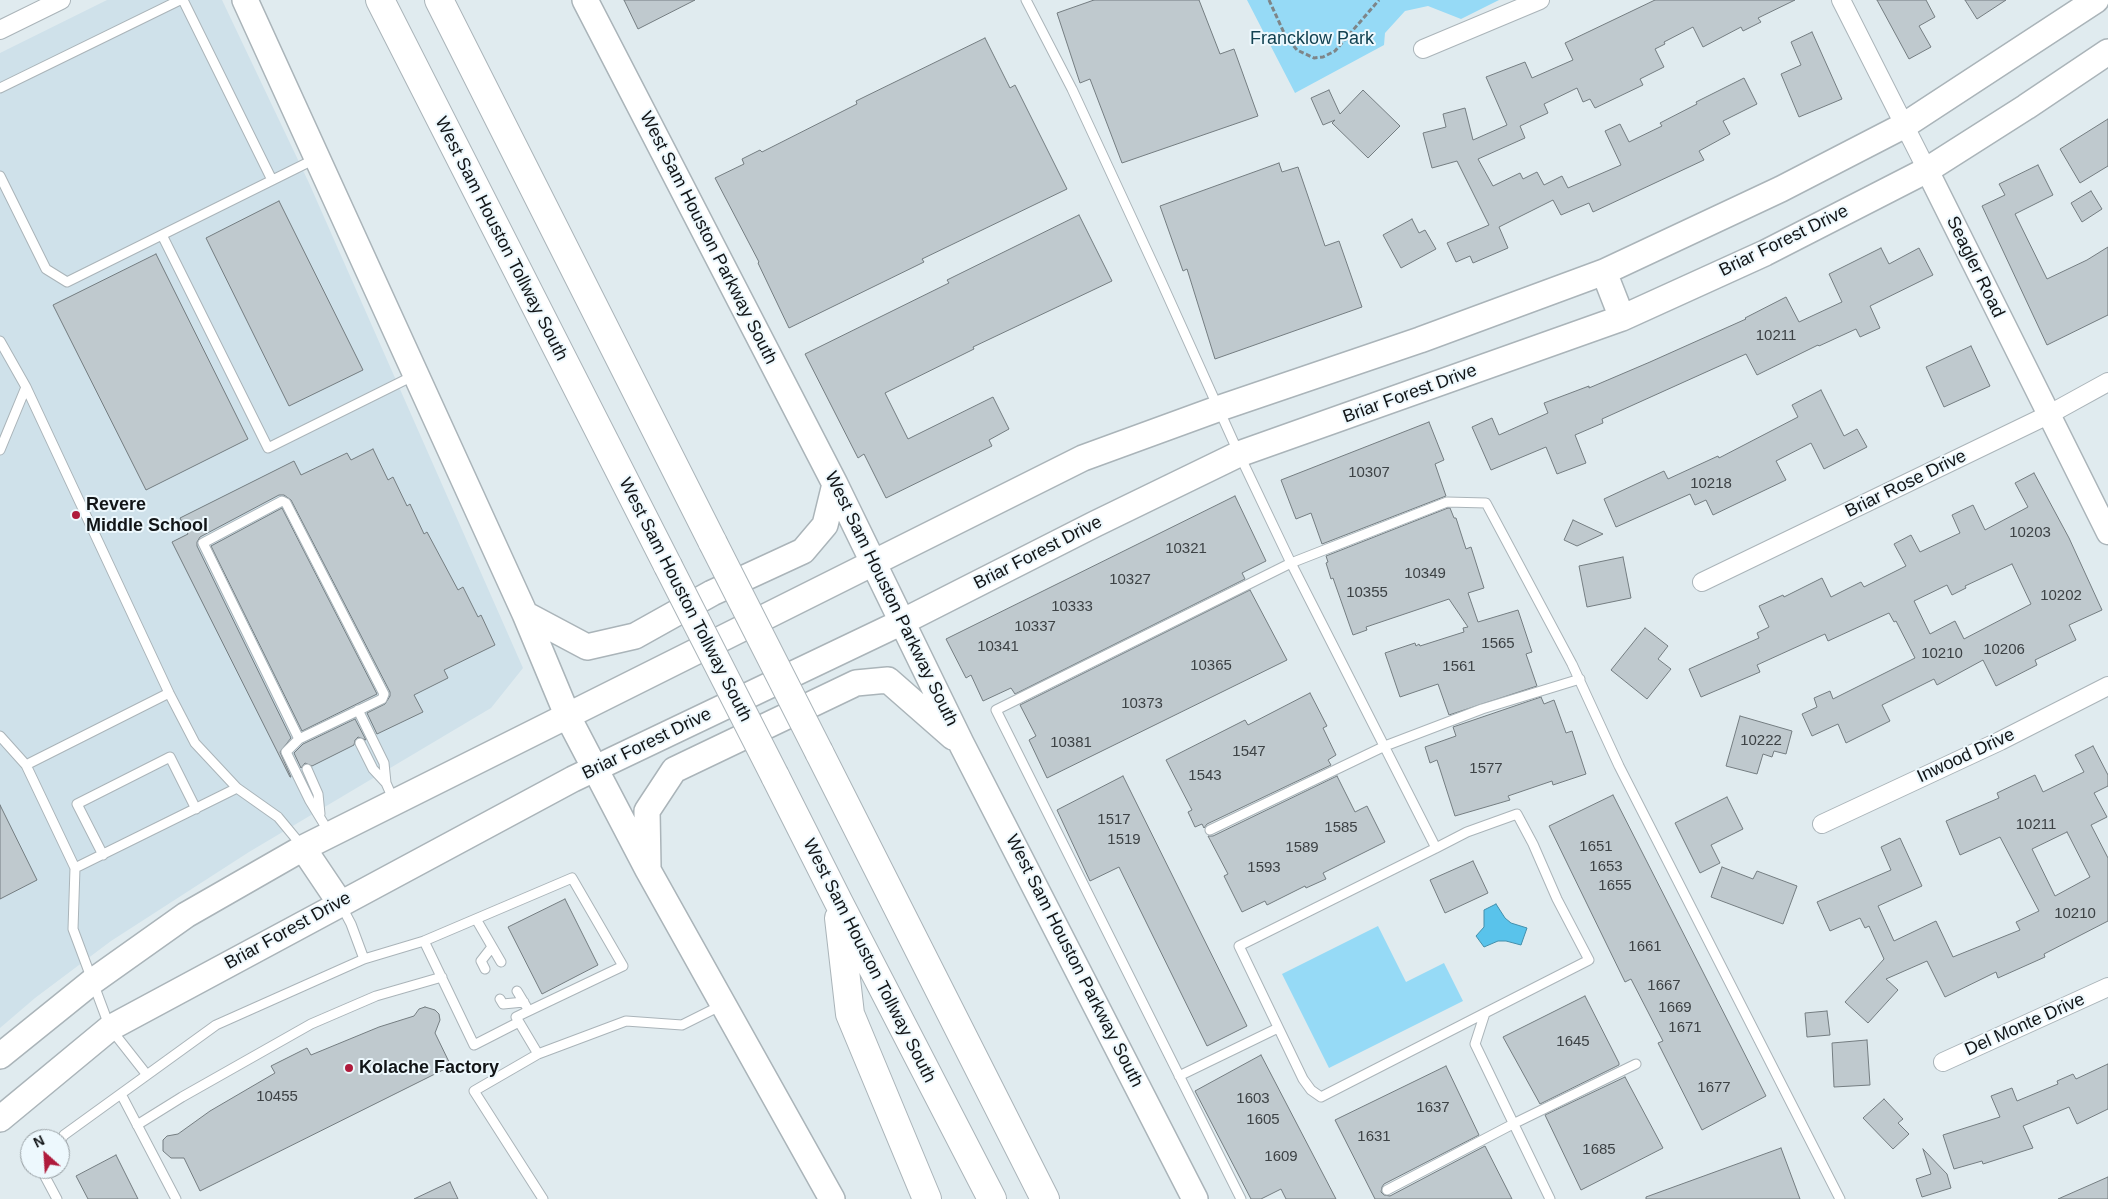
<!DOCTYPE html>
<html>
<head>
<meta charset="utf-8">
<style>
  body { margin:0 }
  #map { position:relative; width:2108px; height:1199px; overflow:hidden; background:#e0ebef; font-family:Helvetica,sans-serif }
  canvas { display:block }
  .north { position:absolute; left:20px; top:1129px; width:50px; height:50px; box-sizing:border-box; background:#edf8fd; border:1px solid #959da1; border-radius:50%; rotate:334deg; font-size:14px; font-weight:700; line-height:20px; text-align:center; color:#121517 }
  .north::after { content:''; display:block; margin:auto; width:18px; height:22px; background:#af1b3c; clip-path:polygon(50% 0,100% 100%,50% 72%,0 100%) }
</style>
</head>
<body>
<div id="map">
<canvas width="2108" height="1199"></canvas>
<div class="north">N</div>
</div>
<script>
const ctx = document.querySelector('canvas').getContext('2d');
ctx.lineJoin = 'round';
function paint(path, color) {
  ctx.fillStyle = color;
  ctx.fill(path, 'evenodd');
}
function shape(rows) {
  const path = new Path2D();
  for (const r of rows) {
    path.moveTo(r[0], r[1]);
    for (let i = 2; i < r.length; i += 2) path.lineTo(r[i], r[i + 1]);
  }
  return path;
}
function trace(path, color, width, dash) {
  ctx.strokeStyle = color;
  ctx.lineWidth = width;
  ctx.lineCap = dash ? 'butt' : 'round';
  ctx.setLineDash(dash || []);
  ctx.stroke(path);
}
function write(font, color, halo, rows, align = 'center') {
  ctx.font = font + ' Helvetica,sans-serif';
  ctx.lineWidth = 4;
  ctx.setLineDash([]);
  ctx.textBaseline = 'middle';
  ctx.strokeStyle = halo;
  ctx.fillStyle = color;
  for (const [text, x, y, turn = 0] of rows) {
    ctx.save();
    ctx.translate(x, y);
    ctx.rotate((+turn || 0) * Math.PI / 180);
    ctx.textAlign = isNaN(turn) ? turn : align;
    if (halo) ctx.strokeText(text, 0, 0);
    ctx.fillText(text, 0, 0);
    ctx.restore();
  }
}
const built = shape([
  [107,0,222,0,309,183,523,668,491,708,249,852,111,941,35,998,0,1028,0,53]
]);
const green = shape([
  [1247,0,1499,0,1461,19,1428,6,1405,11,1385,33,1384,45,1295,93],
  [1378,926,1406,982,1444,963,1463,1001,1329,1068,1282,974]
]);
const water = shape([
  [1496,904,1505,918,1511,923,1527,928,1521,945,1506,941,1498,941,1484,947,1476,936,1484,927,1484,910,1496,904]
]);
const building = shape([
  [624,0,695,0,638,29,624,0],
  [1094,0,1199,0,1220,54,1234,49,1258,116,1122,163,1090,79,1080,83,1057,13,1094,0],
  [1655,0,1795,0,1758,18,1761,22,1743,31,1741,27,1703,47,1693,27,1664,42,1665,44,1655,49,1664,67,1640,79,1643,85,1595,108,1590,99,1583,102,1577,88,1544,104,1548,113,1520,126,1525,138,1478,159,1493,186,1520,173,1523,179,1537,172,1544,185,1562,176,1568,188,1621,165,1605,131,1620,124,1629,142,1662,126,1660,123,1697,104,1696,102,1744,78,1757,104,1723,121,1730,134,1699,151,1704,160,1593,212,1589,203,1561,215,1553,200,1499,227,1508,248,1473,263,1470,256,1456,262,1447,243,1489,225,1457,161,1432,168,1423,133,1446,127,1443,114,1465,108,1473,140,1507,125,1486,77,1525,62,1532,78,1573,60,1565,43,1655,0],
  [1877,0,1926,0,1935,17,1919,26,1931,47,1909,59,1877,0],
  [1965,0,2006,0,1977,19,1965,0],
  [1812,32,1842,99,1799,117,1781,74,1801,65,1791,42,1812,32],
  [985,38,1010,88,1015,85,1067,189,922,259,924,262,789,328,758,263,759,262,715,178,744,164,742,159,760,150,762,152,857,104,856,101,985,38],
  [1329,90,1340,114,1363,90,1400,126,1368,158,1332,123,1335,120,1323,125,1311,98,1329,90],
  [2108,119,2108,166,2080,183,2060,149,2108,119],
  [1279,163,1282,172,1298,167,1325,246,1339,241,1362,307,1215,359,1187,269,1183,271,1160,206,1279,163],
  [2038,165,2053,195,2015,214,2047,279,2087,260,2108,247,2108,315,2047,345,1982,206,2005,195,1999,184,2038,165],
  [2091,191,2102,209,2082,222,2071,203,2091,191],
  [279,201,363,370,289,406,206,238,279,201],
  [1079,215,1112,281,973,347,974,349,885,393,908,439,993,397,1009,429,989,440,992,446,886,498,864,454,858,458,805,354,949,283,947,280,1079,215],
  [1412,219,1419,233,1425,230,1436,249,1401,268,1383,235,1412,219],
  [1881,248,1889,264,1919,248,1933,275,1870,306,1880,328,1860,337,1856,329,1819,346,1818,345,1757,375,1746,354,1602,419,1603,423,1575,435,1586,463,1557,474,1546,447,1491,470,1472,427,1492,418,1499,435,1548,413,1544,403,1589,386,1589,388,1650,362,1746,319,1745,318,1786,297,1799,322,1842,302,1829,274,1881,248],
  [156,254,248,439,146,490,53,305,156,254],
  [1971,346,1990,386,1944,407,1926,367,1971,346],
  [1821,390,1844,436,1857,429,1867,447,1824,469,1811,443,1776,461,1786,480,1713,515,1706,500,1695,505,1690,494,1616,527,1604,499,1664,471,1668,479,1718,456,1719,458,1798,417,1792,405,1821,390],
  [1429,422,1444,460,1435,464,1446,496,1322,544,1311,513,1296,519,1281,480,1429,422],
  [373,449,388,480,393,477,407,506,410,504,424,534,427,532,458,590,463,587,478,617,481,615,495,645,444,670,448,678,414,695,423,712,377,734,367,713,385,704,390,696,390,692,291,500,284,495,279,495,200,537,197,542,197,546,291,738,280,752,291,777,290,777,172,542,188,534,180,518,294,461,301,475,347,453,351,460,373,449],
  [2034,473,2069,538,2102,610,2069,625,2076,640,2035,660,2037,665,1996,686,1983,660,1937,685,1934,679,1882,705,1890,721,1846,743,1838,724,1812,736,1802,714,1817,707,1814,698,1830,691,1833,699,1915,658,1896,621,1894,622,1889,613,1828,641,1825,634,1757,665,1760,672,1701,697,1689,669,1759,638,1757,633,1769,627,1759,606,1783,595,1784,597,1822,578,1831,597,1861,582,1864,587,1906,566,1894,544,1911,535,1920,552,1960,533,1952,515,1973,505,1985,530,2028,507,2015,483,2034,473],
  [2012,564,2031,604,1964,639,1955,621,1930,634,1914,601,1947,585,1952,595,1966,588,1965,586,2012,564],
  [1235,496,1266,561,1242,573,1245,579,1015,694,1011,688,983,701,971,675,966,678,946,639,1235,496],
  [282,508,377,694,302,731,211,546,282,508],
  [1448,508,1450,508,1454,518,1456,518,1466,549,1471,547,1484,588,1468,593,1478,622,1518,610,1532,652,1526,654,1537,686,1449,715,1438,684,1400,697,1385,653,1415,643,1416,646,1419,644,1420,646,1464,632,1463,628,1468,627,1449,599,1366,627,1367,630,1353,635,1333,578,1331,579,1326,563,1328,562,1326,556,1448,508],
  [1573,520,1603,534,1577,546,1564,540,1573,520],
  [1623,557,1631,598,1587,607,1579,566,1623,557],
  [1250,590,1287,660,1047,778,1029,740,1036,736,1020,705,1250,590],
  [1645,628,1668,646,1658,659,1671,669,1647,699,1611,670,1645,628],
  [1310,693,1327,726,1323,728,1336,755,1328,760,1331,765,1207,824,1204,828,1202,824,1195,827,1188,812,1192,810,1166,760,1245,720,1248,725,1310,693],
  [1541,697,1544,704,1554,700,1566,733,1572,731,1586,774,1553,785,1552,781,1508,796,1510,800,1455,816,1437,760,1430,763,1425,747,1456,736,1453,727,1541,697],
  [1740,716,1792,731,1786,754,1774,751,1772,757,1763,754,1757,774,1726,766,1740,716],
  [355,719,366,740,358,737,355,740,354,745,312,766,305,763,301,768,294,753,303,744,355,719],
  [2093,746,2108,775,2108,786,2094,793,2107,817,2091,825,2108,858,2108,921,2044,954,2045,957,1998,978,1996,972,1945,997,1927,961,1886,979,1898,990,1868,1023,1845,1002,1884,959,1869,926,1865,928,1860,918,1830,931,1817,902,1891,870,1881,847,1900,838,1922,886,1878,906,1894,941,1936,921,1953,957,2020,930,2016,922,2039,911,2000,837,1960,855,1946,821,1999,798,1997,793,2035,775,2043,792,2084,772,2075,755,2093,746],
  [2067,832,2090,877,2055,896,2032,849,2067,832],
  [1123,776,1247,1026,1207,1046,1119,867,1090,881,1057,810,1123,776],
  [1337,776,1355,812,1367,806,1385,842,1323,873,1326,879,1306,888,1305,886,1267,905,1265,901,1242,912,1224,876,1228,874,1208,836,1213,836,1337,776],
  [1613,795,1766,1096,1702,1130,1658,1043,1663,1041,1631,979,1625,982,1549,826,1613,795],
  [1727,797,1743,829,1711,845,1720,863,1700,873,1675,823,1727,797],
  [0,805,37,880,0,899,0,805],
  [1473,861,1488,893,1445,913,1430,880,1473,861],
  [1722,867,1753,879,1757,871,1797,886,1783,924,1711,897,1722,867],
  [565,899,598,965,542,994,508,927,565,899],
  [1585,996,1619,1063,1619,1065,1540,1104,1503,1037,1585,996],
  [425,1007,435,1010,439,1014,440,1020,435,1033,451,1066,200,1191,184,1158,171,1158,163,1151,163,1140,167,1136,178,1134,210,1111,275,1073,271,1066,307,1048,311,1055,379,1027,414,1016,419,1009,425,1007],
  [1827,1011,1830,1035,1807,1037,1805,1013,1827,1011],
  [1867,1040,1870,1085,1834,1087,1832,1043,1867,1040],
  [1261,1055,1336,1199,1286,1199,1281,1189,1261,1199,1251,1199,1195,1091,1261,1055],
  [2108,1064,2108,1109,2077,1124,2069,1107,2023,1126,2033,1148,1983,1164,1982,1161,1954,1169,1943,1135,2000,1117,1991,1096,2012,1088,2017,1101,2058,1084,2057,1081,2073,1074,2076,1079,2108,1064],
  [1446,1066,1479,1135,1384,1184,1382,1187,1381,1192,1384,1195,1390,1196,1485,1146,1512,1199,1375,1199,1335,1120,1446,1066],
  [1625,1077,1663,1148,1581,1190,1545,1115,1625,1077],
  [1884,1099,1903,1119,1898,1123,1909,1134,1893,1149,1863,1118,1884,1099],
  [1781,1148,1800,1199,1646,1199,1646,1197,1781,1148],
  [1923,1149,1947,1174,1951,1188,1922,1197,1916,1179,1931,1174,1923,1149],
  [116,1155,138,1199,88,1199,76,1176,116,1155],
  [2108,1177,2108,1199,2058,1199,2108,1177],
  [450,1182,458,1199,414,1199,450,1182]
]);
const path = shape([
  [1269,0,1285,35,1297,50,1314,58,1323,57,1335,51,1379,0]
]);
const service = shape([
  [183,0,272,180],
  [1026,0,1072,89,1161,281,1239,454,1291,563,1436,848,1239,946,1303,1079,1311,1090,1321,1097,1485,1013],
  [0,88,180,0],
  [0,176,46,269,67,282,315,159],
  [162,235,268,448,415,375],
  [0,341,26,387,169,693,195,743,237,788,278,817,302,846],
  [0,450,26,387],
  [358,710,384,763,386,783,394,801],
  [0,736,26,765,75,868,73,929,110,1028,147,1075],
  [299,739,203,543,282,501,286,503,384,694,382,699,299,739,286,752,310,801,330,834],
  [360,743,373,769,386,783],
  [26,765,169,693],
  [307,769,318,794,320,814],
  [1210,830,1385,746,1482,709,1580,679],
  [1436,848,1467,832,1517,814,1533,844,1557,899,1589,960,1485,1013,1475,1044,1550,1199],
  [103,855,77,804,170,757,196,809],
  [75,868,237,788],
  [341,905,351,924,364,959],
  [476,919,501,962],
  [424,941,474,1045,519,1022],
  [485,969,481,961,492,947],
  [517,991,526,1006],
  [500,999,503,1004,524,1002],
  [538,1054,474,1091,543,1199],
  [1179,1076,1278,1028],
  [121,1094,176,1199],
  [137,1125,182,1097,311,1024,376,996,442,977],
  [60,1141,64,1135,216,1025,364,959,424,941,572,878,623,966,516,1017,538,1054,626,1021,682,1025,722,1005],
  [41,1169,57,1199],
  [1387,1190,1513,1124,1636,1064],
  [1241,1199,996,710,1291,563,1447,502,1486,503,1572,664,1619,766,1840,1199]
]);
const minor = shape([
  [1841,0,1927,170],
  [0,30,61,0],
  [1423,49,1540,0],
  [1702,582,2048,415,2108,382],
  [1822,824,2000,741,2108,686],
  [1943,1062,2108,987]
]);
const tertiary = shape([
  [1927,170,2108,533]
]);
const secondary = shape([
  [245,0,525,614,568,717,648,870,832,1199],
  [585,0,835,484,961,743,1195,1199],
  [1604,272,1622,318],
  [525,614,587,647,635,636,712,593,803,551,825,525,835,484],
  [303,848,340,903],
  [648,867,647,811,674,770,856,683,888,680,953,737],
  [0,1056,93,981,186,915,303,848,1083,458,1220,408,1420,340,1604,272,1781,189,1905,125,2096,0],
  [0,1119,110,1028,573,779,902,622,1095,524,1239,454,1622,318,1765,253,1927,170,2026,107,2108,52]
]);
const motorway = shape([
  [380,0,668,566],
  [439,0,713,543],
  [819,752,1045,1199],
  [775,776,838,901,992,1199],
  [839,918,850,1014,927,1199]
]);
const motorwayBridge = shape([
  [713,543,819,752],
  [668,566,775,776]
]);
const markers = [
  [76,515,5,"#af1b3c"],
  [349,1068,5,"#af1b3c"]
];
const numberNames = [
  ["10211",1776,336],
  ["10307",1369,473],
  ["10218",1711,484],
  ["10203",2030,533],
  ["10321",1186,549],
  ["10349",1425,574],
  ["10327",1130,580],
  ["10355",1367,593],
  ["10202",2061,596],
  ["10333",1072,607],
  ["10337",1035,627],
  ["1565",1498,644],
  ["10341",998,647],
  ["10206",2004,650],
  ["10210",1942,654],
  ["10365",1211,666],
  ["1561",1459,667],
  ["10373",1142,704],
  ["10222",1761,741],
  ["10381",1071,743],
  ["1547",1249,752],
  ["1577",1486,769],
  ["1543",1205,776],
  ["1517",1114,820],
  ["10211",2036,825],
  ["1585",1341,828],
  ["1519",1124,840],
  ["1651",1596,847],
  ["1589",1302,848],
  ["1653",1606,867],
  ["1593",1264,868],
  ["1655",1615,886],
  ["10210",2075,914],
  ["1661",1645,947],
  ["1667",1664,986],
  ["1669",1675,1008],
  ["1671",1685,1028],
  ["1645",1573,1042],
  ["1677",1714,1088],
  ["10455",277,1097],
  ["1603",1253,1099],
  ["1637",1433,1108],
  ["1605",1263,1120],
  ["1631",1374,1137],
  ["1685",1599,1150],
  ["1609",1281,1157]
];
const parkNames = [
  ["Francklow Park",1312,39]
];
const streetNames = [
  ["West Sam Houston Parkway South",708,238,63],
  ["West Sam Houston Tollway South",501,239,63],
  ["Briar Forest Drive",1784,241,-26],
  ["Seagler Road",1975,267,64],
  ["Briar Forest Drive",1410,394,-20],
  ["Briar Rose Drive",1906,484,-26],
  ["Briar Forest Drive",1038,553,-27],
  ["West Sam Houston Parkway South",891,599,64],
  ["West Sam Houston Tollway South",685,600,63],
  ["Briar Forest Drive",647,744,-26],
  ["Inwood Drive",1966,756,-25],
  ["Briar Forest Drive",288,931,-29],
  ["West Sam Houston Tollway South",869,961,63],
  ["West Sam Houston Parkway South",1074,961,63],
  ["Del Monte Drive",2025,1025,-24]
];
const poiNames = [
  ["Revere",86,505],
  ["Middle School",86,526],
  ["Kolache Factory",359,1068]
];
paint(built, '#cfe1ea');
paint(green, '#96daf6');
paint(water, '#59c3eb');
trace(water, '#448fab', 1);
paint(building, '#bfc9ce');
trace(building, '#747d81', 1);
trace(service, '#aab4b9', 11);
trace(minor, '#aab4b9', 20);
trace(tertiary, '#aab4b9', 25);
trace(secondary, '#aab4b9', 28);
trace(motorway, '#aab4b9', 30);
trace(path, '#7e8588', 3, [5, 2.5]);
trace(service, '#fff', 9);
trace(minor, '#fff', 18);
trace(tertiary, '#fff', 22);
trace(secondary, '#fff', 25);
trace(motorway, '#fff', 28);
trace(motorwayBridge, '#aab4b9', 30, []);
trace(motorwayBridge, '#fff', 28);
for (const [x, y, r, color] of markers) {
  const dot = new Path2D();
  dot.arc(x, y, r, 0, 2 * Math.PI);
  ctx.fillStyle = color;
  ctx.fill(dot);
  trace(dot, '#edf8fd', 2);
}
write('15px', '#3d4245', null, numberNames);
write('18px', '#124151', '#edf8fd', parkNames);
write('18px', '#121517', '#edf8fd', streetNames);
write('bold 18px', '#121517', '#edf8fd', poiNames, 'left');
</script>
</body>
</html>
